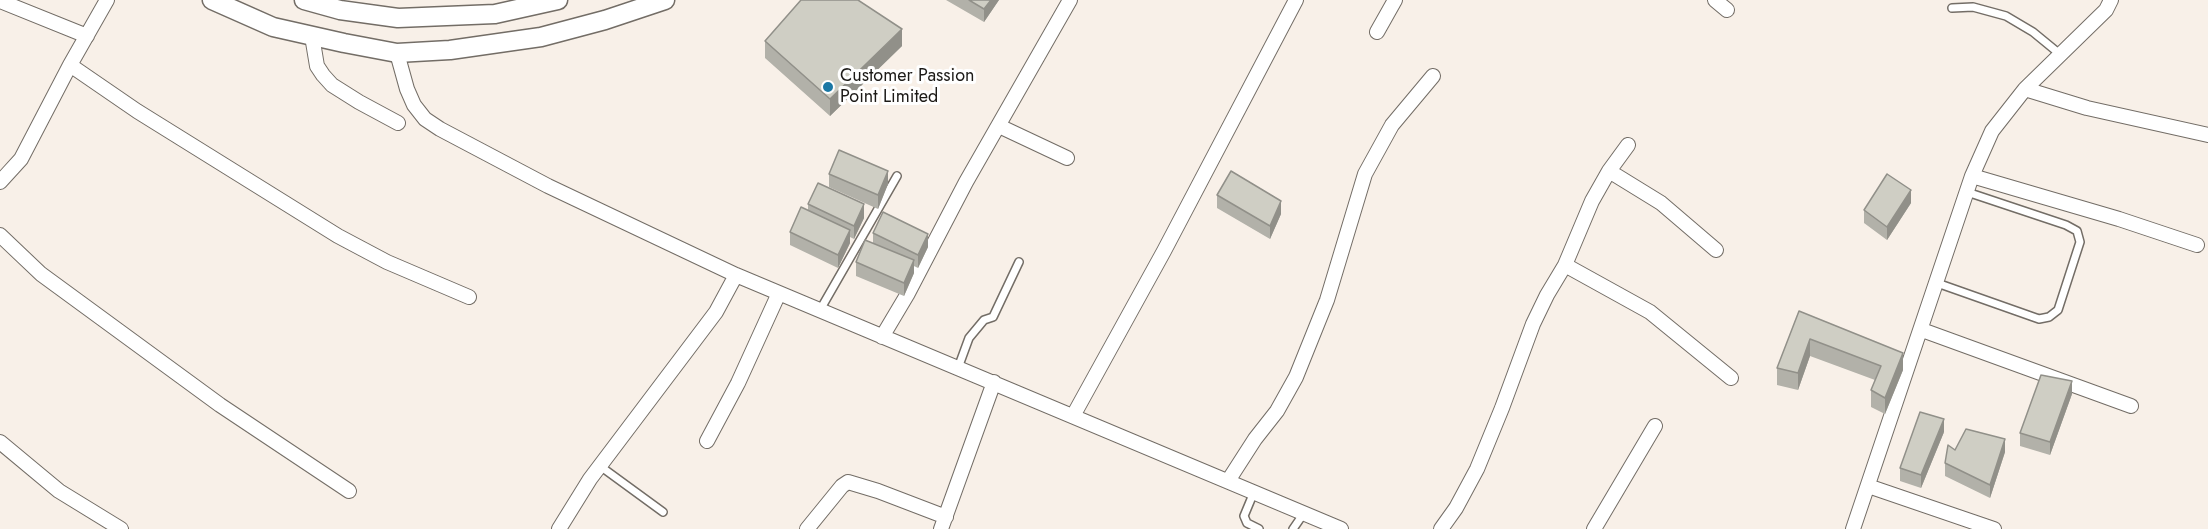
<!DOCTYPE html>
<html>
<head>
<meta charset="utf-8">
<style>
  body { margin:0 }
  canvas { display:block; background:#f8f0e8 }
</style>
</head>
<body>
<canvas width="2208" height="529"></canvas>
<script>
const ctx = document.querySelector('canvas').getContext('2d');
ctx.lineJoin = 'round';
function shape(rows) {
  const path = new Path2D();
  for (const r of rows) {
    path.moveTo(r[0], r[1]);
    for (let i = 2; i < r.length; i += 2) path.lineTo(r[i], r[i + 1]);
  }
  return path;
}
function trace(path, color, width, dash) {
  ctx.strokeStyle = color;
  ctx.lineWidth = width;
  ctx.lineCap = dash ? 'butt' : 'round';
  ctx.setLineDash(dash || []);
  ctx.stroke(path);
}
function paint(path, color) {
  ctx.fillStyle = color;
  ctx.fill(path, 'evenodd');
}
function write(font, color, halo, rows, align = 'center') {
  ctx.font = font + ' Jost,sans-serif';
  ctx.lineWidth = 6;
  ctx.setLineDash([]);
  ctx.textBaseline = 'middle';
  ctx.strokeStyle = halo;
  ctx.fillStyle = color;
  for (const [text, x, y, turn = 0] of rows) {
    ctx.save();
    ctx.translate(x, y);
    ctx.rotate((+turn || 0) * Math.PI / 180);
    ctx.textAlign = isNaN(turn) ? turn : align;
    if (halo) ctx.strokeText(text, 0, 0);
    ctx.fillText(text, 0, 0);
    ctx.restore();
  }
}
const lane = shape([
  [1952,8,1973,7,2006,16,2033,32,2061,55],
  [1937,283,2039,319,2049,317,2058,310,2080,242,2077,231,2066,225,1967,192],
  [820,310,897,176],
  [958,368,969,338,984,320,993,317,1019,262],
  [600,466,663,512],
  [1254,492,1244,516,1247,523,1259,529],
  [1293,529,1304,513]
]);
const street = shape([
  [1715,0,1727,10],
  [0,1,87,36],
  [1377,32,1395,0],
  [312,36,317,66,323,75,332,85,359,102,398,123],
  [397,53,407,89,414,105,425,119,440,129,548,186,736,275,1341,529],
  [70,65,137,111,338,236,387,262,469,297],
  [2025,89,2087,108,2208,135],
  [999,126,1067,158],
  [1609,171,1661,203,1716,250],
  [1972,176,2119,219,2197,245],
  [0,182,21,159,70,65,107,0],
  [0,235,41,274,220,405,349,491],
  [1565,265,1650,312,1731,378],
  [1922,330,2131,406],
  [882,337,907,295,966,182,1070,0],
  [1073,416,1164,251,1296,0],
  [707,441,738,383,779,293],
  [0,442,59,491,121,529],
  [1228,481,1255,439,1277,411,1296,377,1327,300,1365,174,1392,125,1433,76],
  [1868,486,1994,529],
  [559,529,590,479,716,312,736,275],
  [807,529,842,486,848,482,878,491,946,517],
  [941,529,994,382],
  [1441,529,1456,508,1477,469,1502,408,1533,324,1547,295,1565,265,1592,201,1609,171,1628,145],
  [1594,529,1655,426],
  [1853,529,1972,176,1992,131,2025,89,2106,10,2111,0]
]);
const secondary = shape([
  [212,0,273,27,344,43,397,53,450,50,541,37,605,20,665,0],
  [304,0,340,10,398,18,495,14,558,0]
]);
const wall = shape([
  [946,0,999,0,984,22],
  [765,41,902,46,830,116,765,58],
  [829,174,888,184,878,209,829,187],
  [1217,195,1281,214,1270,239,1217,208],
  [1911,203,1887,240,1864,223,1864,210],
  [808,204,864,218,854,239,850,237,850,243,838,268,790,245,790,232,808,210],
  [873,233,928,247,918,268,914,266,914,273,904,296,856,276,856,262,873,243],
  [1799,311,1903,370,1885,414,1871,407,1871,390,1875,380,1810,356,1798,390,1777,385,1777,368],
  [2072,394,2050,455,2020,446,2020,433],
  [1944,432,1921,488,1900,481,1900,468],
  [1955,450,2005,452,1990,498,1945,476,1945,463]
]);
const shadedWall = shape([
  [991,0,999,0,984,22,984,9],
  [902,29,902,46,830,116,830,99],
  [888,171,888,184,878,209,878,195],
  [1911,190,1911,203,1887,240,1887,227],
  [1281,201,1281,214,1270,239,1270,226],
  [864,204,864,218,854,239,854,226],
  [850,230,850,243,838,268,838,255],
  [928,234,928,247,918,268,918,255],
  [914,260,914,273,904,296,904,283],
  [1810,339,1810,356,1798,390,1798,373],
  [1903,353,1903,370,1885,414,1885,398],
  [2072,381,2072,394,2050,455,2050,442],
  [1944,419,1944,432,1921,488,1921,475],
  [2005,439,2005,452,1990,498,1990,485]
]);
const building = shape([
  [801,0,858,0,902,29,830,99,765,41,801,0],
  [969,0,991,0,984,9,969,0],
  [839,150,888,171,878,195,829,174,839,150],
  [1231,171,1281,201,1270,226,1217,195,1231,171],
  [1887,174,1911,190,1887,227,1864,210,1887,174],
  [818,183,864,204,854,226,808,204,818,183],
  [801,207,850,230,838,255,790,232,801,207],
  [883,212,928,234,918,255,873,233,883,212],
  [865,240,914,260,904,283,856,262,865,240],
  [1799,311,1903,353,1885,398,1871,390,1881,366,1810,339,1798,373,1777,368,1799,311],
  [2041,375,2072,381,2050,442,2020,433,2041,375],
  [1920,412,1944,419,1921,475,1900,468,1920,412],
  [1966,429,2005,439,1990,485,1945,463,1948,445,1955,450,1966,429]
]);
const markers = [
  [828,87,6,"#1a77a4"]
];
const poiNames = [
  ["Customer Passion",840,77],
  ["Point Limited",840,98]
];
trace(lane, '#736d66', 10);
trace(street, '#736d66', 16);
trace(secondary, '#736d66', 21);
trace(lane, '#fff', 7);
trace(street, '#fff', 14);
trace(secondary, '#fff', 18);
paint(wall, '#b2b1a9');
paint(shadedWall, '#919089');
paint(building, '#cfcec4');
trace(building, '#919089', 1.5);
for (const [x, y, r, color] of markers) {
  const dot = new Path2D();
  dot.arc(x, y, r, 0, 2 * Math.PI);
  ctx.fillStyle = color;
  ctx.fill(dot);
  trace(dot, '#fff', 2);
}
write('18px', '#1c1a17', '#fff', poiNames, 'left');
</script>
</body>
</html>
